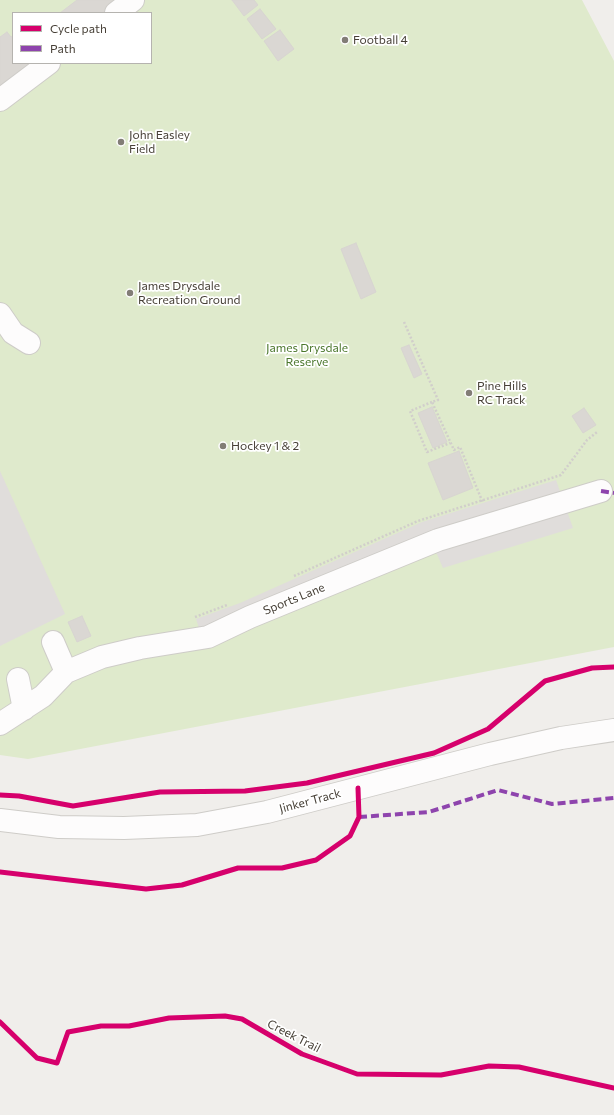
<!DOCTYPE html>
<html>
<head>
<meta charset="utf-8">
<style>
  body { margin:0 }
  #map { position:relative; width:614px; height:1115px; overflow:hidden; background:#f0eeeb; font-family:Commissioner,sans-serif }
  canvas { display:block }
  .legend { position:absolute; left:12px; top:12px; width:140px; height:52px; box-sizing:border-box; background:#fff; border:1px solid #b5b3af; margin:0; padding:5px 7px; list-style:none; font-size:12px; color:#474037 }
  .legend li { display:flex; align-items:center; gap:8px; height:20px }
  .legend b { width:20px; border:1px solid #b5b3af }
</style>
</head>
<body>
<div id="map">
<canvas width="614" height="1115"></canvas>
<ul class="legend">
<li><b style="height:5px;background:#d6006c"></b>Cycle path</li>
<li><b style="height:5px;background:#8e44ad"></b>Path</li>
</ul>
</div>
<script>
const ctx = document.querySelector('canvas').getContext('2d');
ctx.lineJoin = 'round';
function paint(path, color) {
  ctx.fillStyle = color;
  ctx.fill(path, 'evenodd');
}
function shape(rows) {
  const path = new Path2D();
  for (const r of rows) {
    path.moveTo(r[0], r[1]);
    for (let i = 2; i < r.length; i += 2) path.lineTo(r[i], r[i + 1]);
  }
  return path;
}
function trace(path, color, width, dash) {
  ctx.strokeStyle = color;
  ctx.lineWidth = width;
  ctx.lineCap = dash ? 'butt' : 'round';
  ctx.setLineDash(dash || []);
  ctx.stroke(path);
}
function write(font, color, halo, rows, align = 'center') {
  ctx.font = font + ' Commissioner,sans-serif';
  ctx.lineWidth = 3.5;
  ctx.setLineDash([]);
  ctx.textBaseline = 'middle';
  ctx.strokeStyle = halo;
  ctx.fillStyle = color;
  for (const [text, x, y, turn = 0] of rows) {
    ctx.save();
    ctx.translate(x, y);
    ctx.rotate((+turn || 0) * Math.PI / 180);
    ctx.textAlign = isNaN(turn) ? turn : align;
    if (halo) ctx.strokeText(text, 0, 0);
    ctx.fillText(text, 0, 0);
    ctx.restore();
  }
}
const green = shape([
  [0,0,582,0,614,61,614,647,28,759,0,755],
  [13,13,151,13,151,63,13,63]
]);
const parking = shape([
  [0,471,65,614,0,646],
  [556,480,573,528,443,568,429,536,201,634,196,619,240,603,422,522]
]);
const building = shape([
  [77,0,120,0,104,13,60,13,77,0],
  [232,0,254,0,258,5,244,16,232,0],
  [260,9,276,29,262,39,247,19,260,9],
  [280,30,294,49,278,61,264,41,280,30],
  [7,32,11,37,13,36,13,63,37,63,0,89,0,37,7,32],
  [356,243,376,292,361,299,341,249,356,243],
  [409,345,422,374,414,378,401,348,409,345],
  [432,407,447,442,433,448,418,413,432,407],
  [584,408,596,425,583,433,572,416,584,408],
  [459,451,473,488,443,500,428,463,459,451],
  [82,616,91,636,77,642,68,622,82,616]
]);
const path = shape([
  [404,322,438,400,432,402,454,450,460,447,483,503],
  [432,402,410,411,427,452,450,443],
  [294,576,418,521,561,475,587,440,597,432],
  [195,617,227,605]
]);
const minor = shape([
  [116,13,133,0],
  [0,100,49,63],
  [0,314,13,333,29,343],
  [53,642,66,672],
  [18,679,24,709],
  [0,724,43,696,66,672,102,657,140,648,208,637,250,617,438,540,601,491],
  [0,820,59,827,124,828,197,825,267,812,490,754,561,738,614,730]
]);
const quiet = shape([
  [601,491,614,493],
  [359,817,429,812,498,790,552,804,614,798]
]);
const cycleway = shape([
  [0,795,19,796,73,806,160,792,245,791,307,783,434,753,488,729,545,681,592,668,614,667],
  [0,872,146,889,182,885,238,868,282,868,316,860,350,836,359,817,358,788],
  [0,1022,37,1058,57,1063,68,1032,101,1026,129,1026,169,1018,225,1016,242,1019,302,1054,357,1074,441,1075,489,1066,519,1067,614,1088]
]);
const markers = [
  [345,40,4,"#827d76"],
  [121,142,4,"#827d76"],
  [130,293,4,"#827d76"],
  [469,393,4,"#827d76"],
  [223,446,4,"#827d76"]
];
const poiNames = [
  ["Football 4",353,40],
  ["John Easley",129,135],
  ["Field",129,149],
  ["James Drysdale",138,286],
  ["Recreation Ground",138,300],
  ["Pine Hills",477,386],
  ["RC Track",477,400],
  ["Hockey 1 & 2",231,446]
];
const parkNames = [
  ["James Drysdale",307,348],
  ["Reserve",307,362]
];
const streetNames = [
  ["Sports Lane",294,599,-22],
  ["Jinker Track",310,801,-15],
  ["Creek Trail",294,1036,27]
];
paint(green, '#dfeacc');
paint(parking, '#e0dddb');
paint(building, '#dad7d3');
trace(building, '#d8d5d1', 1);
trace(minor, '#ceccc8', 24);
trace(path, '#d1cecb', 2.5, [2, 2]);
trace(minor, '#fdfcfc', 22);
trace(quiet, '#8e44ad', 4, [8, 4]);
trace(cycleway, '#d6006c', 5);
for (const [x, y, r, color] of markers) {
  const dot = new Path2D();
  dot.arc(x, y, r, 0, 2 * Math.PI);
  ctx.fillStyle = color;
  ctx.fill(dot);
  trace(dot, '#fff', 1.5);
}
write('12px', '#474037', '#fff', poiNames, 'left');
write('12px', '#4b772c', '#fff', parkNames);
write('12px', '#474037', '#fff', streetNames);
</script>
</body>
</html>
